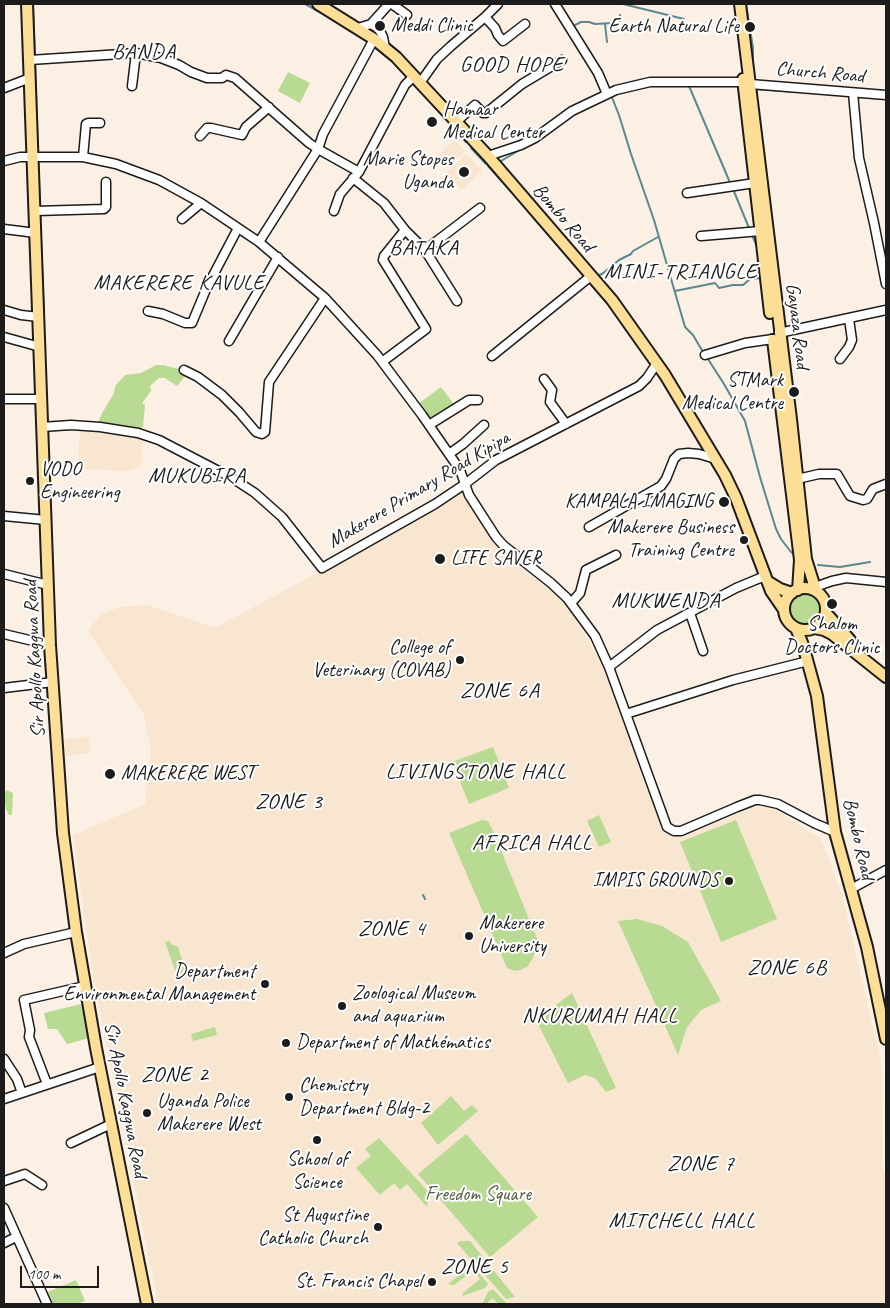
<!DOCTYPE html>
<html>
<head>
<meta charset="utf-8">
<style>
  body { margin:0 }
  #map { position:relative; width:890px; height:1308px; overflow:hidden; background:#fbf0e3; font-family:Caveat,sans-serif }
  canvas { display:block }
  .frame { position:absolute; inset:0; border:5px solid #1c1c1c; pointer-events:none }
  .scale { position:absolute; left:20px; top:1266px; width:79px; height:22px; box-sizing:border-box; border:2px solid #1c1c1c; border-top:0; padding-left:6px; font-size:15px; line-height:18px; white-space:nowrap; color:#1c1c1c; -webkit-text-stroke:4px #fff; paint-order:stroke }
</style>
</head>
<body>
<div id="map">
<canvas width="890" height="1308"></canvas>
<div class="frame"></div>
<div class="scale">100 m</div>
</div>
<script>
const ctx = document.querySelector('canvas').getContext('2d');
ctx.lineJoin = 'round';
function paint(path, color) {
  ctx.fillStyle = color;
  ctx.fill(path, 'evenodd');
}
function shape(rows) {
  const path = new Path2D();
  for (const r of rows) {
    if (r.length === 3) {
      path.moveTo(r[0] + r[2], r[1]);
      path.arc(r[0], r[1], r[2], 0, 2 * Math.PI);
      continue;
    }
    path.moveTo(r[0], r[1]);
    for (let i = 2; i < r.length; i += 2) path.lineTo(r[i], r[i + 1]);
  }
  return path;
}
function trace(path, color, width, dash) {
  ctx.strokeStyle = color;
  ctx.lineWidth = width;
  ctx.lineCap = dash ? 'butt' : 'round';
  ctx.setLineDash(dash || []);
  ctx.stroke(path);
}
function write(font, color, halo, rows, align = 'center') {
  ctx.font = font + ' Caveat,sans-serif';
  ctx.lineWidth = 4;
  ctx.setLineDash([]);
  ctx.textBaseline = 'middle';
  ctx.strokeStyle = halo;
  ctx.fillStyle = color;
  for (const [text, x, y, turn = 0] of rows) {
    ctx.save();
    ctx.translate(x, y);
    ctx.rotate((+turn || 0) * Math.PI / 180);
    ctx.textAlign = isNaN(turn) ? turn : align;
    if (halo) ctx.strokeText(text, 0, 0);
    ctx.fillText(text, 0, 0);
    ctx.restore();
  }
}
const built = shape([
  [454,140,465,151,447,168,436,157],
  [466,154,482,170,462,190,446,173],
  [81,431,143,439,141,466,128,471,79,469,78,449],
  [465,490,487,529,505,551,526,572,552,592,573,614,607,674,664,831,673,836,683,837,749,808,760,806,773,808,821,839,842,894,881,1062,883,1168,886,1176,886,1304,158,1304,93,978,73,835,145,804,151,750,144,715,88,631,101,614,120,607,148,605,215,628,324,569],
  [88,736,91,753,66,756,64,740]
]);
const green = shape([
  [288,72,310,83,300,103,278,91],
  [156,365,163,365,179,369,187,374,177,386,165,378,159,378,150,386,151,391,143,402,143,404,145,405,143,427,141,429,98,423,101,415,113,395,116,385,125,375,141,373],
  [441,387,454,404,430,421,418,404],
  [804,609,16],
  [493,747,509,788,469,804,452,762],
  [6,790,13,793,12,815,9,815,6,809,4,798],
  [599,815,611,842,599,847,587,821],
  [482,820,488,821,493,831,538,941,533,958,527,967,520,970,515,971,507,968,449,833],
  [736,820,777,919,721,942,680,842],
  [637,919,662,926,688,942,721,1001,701,1010,687,1027,678,1055,618,921],
  [170,941,171,944,178,947,186,973,177,976,165,942],
  [572,993,616,1088,606,1092,595,1078,585,1075,568,1083,536,1020],
  [81,1004,89,1038,67,1044,57,1029,48,1029,44,1013],
  [215,1027,217,1035,193,1041,191,1034],
  [451,1096,464,1111,472,1105,478,1111,438,1145,421,1123],
  [466,1134,538,1217,490,1257,418,1174],
  [379,1138,432,1196,429,1198,427,1207,407,1184,400,1190,394,1183,380,1195,356,1168,371,1156,365,1149],
  [461,1241,470,1241,515,1297,506,1299,457,1243],
  [472,1265,488,1284,485,1288,463,1296,462,1294,480,1279,473,1271,454,1285,448,1284],
  [76,1280,85,1301,77,1304,53,1304,48,1292],
  [493,1289,507,1304,498,1304,493,1298,486,1304,482,1304,488,1292]
]);
const stream = shape([
  [33,4,35,57],
  [305,4,331,18],
  [623,4,684,19],
  [746,4,753,48,753,70],
  [605,24,607,42],
  [572,25,601,72],
  [573,26,581,22,589,22,595,24,613,23,620,21,620,15],
  [35,61,38,154],
  [753,77,755,80,764,82],
  [413,83,426,97],
  [689,86,731,185],
  [611,95,619,115,631,154,654,220,685,327,693,335,703,352],
  [757,98,756,89,797,92],
  [434,106,445,117],
  [573,115,618,93],
  [448,121,466,142],
  [471,148,486,164],
  [38,159,40,209],
  [501,161,523,148],
  [488,166,523,204],
  [733,189,749,228],
  [530,213,539,224],
  [40,214,44,316],
  [542,227,586,278],
  [752,235,758,249],
  [596,276,602,274,619,260,631,254,633,251,658,237],
  [589,282,615,312],
  [675,291,715,283,719,288,733,285,743,285,750,279,761,278],
  [706,356,724,384,745,421,760,477,776,529,781,539,791,552,796,556],
  [818,565,840,567,870,562],
  [423,895,425,899]
]);
const minor = shape([
  [392,4,407,15],
  [555,4,598,73,607,94],
  [485,17,495,28,498,35,503,41,525,24],
  [371,24,376,27,380,31,383,37,385,48],
  [358,28,371,24,389,4],
  [30,60,136,53,161,58,179,65,191,72,207,78,222,78,226,75,235,78,309,143,318,149,359,172],
  [420,83,437,59,451,46,485,17,498,4],
  [750,84,886,95],
  [132,86,136,53],
  [4,88,30,78],
  [853,93,859,158,874,223,886,284],
  [456,122,475,105,483,113,486,113,522,84,562,60],
  [200,136,207,128,211,128,242,135,246,127,269,107],
  [488,156,521,145,535,138,572,111,616,90,650,82,743,82],
  [83,157,86,124,88,123,100,123],
  [4,161,20,157,83,157,116,164,159,180,201,203,259,242,325,298,377,355,422,415,460,470,469,495,496,537,503,545,551,583,567,598,595,636,609,667,667,827,674,831,681,831,737,807,755,800,760,800,778,804,814,823,835,832],
  [353,178,384,203,405,230,425,250,457,301],
  [687,193,755,183],
  [35,211,104,209,106,207,106,182],
  [334,211,340,194,359,172,405,85,414,76],
  [182,219,201,203],
  [4,229,36,233],
  [701,236,761,231],
  [259,242,318,149,323,134,374,39],
  [425,250,480,208],
  [4,310,21,315,39,317],
  [148,311,163,314,185,323,192,323,207,287,238,228],
  [779,333,886,310],
  [4,337,40,347],
  [229,341,278,257],
  [705,355,745,343,773,339],
  [492,356,591,276],
  [840,359,849,347,852,340,849,319],
  [382,362,426,329,383,260,384,256,405,230],
  [184,370,198,377,222,395,239,412,256,432,262,434,265,432,269,382,325,298],
  [544,379,552,390,550,402,566,424],
  [4,399,41,399],
  [429,425,469,400,478,400],
  [42,427,71,425,100,427,138,433,159,440,232,478,255,493,282,517,322,568,435,504,465,484,496,460,639,386,647,378,657,363],
  [449,454,463,444,484,425],
  [797,479,819,474,837,474,850,496,863,500,867,499,873,489,886,484],
  [4,516,46,520],
  [589,527,661,486,666,479,674,459,679,454,688,453,699,454,716,459],
  [4,574,48,585],
  [815,587,832,581,846,578,886,582],
  [571,603,580,593,586,570,616,555],
  [690,613,703,651],
  [4,634,50,645],
  [609,667,657,630,736,588,765,576],
  [4,688,53,682],
  [626,714,733,680,808,661],
  [851,889,886,870],
  [4,953,24,944,76,932],
  [4,1059,17,1079,22,1093],
  [47,1084,29,1037,30,1030,24,1000,85,986],
  [4,1099,100,1067],
  [71,1143,111,1124],
  [4,1181,25,1174,42,1185],
  [4,1208,47,1304],
  [4,1243,16,1237]
]);
const major = shape([
  [27,4,50,645,63,833,76,932,96,1048,147,1304],
  [318,4,374,39,396,57,488,156,612,300,665,375,725,475,736,498,771,591,784,610],
  [740,4,791,419,806,559,816,591],
  [743,79,770,313],
  [773,340,800,560,798,590],
  [767,581,780,589,792,593],
  [805,609,21],
  [826,613,850,640],
  [796,628,803,645,817,696,835,832,867,947,886,1039],
  [814,628,824,630,832,634,886,677]
]);
const markers = [
  [380,26,6,"#1c1c1c"],
  [750,27,6,"#1c1c1c"],
  [432,122,6,"#1c1c1c"],
  [464,172,6,"#1c1c1c"],
  [794,392,6,"#1c1c1c"],
  [30,481,5,"#1c1c1c"],
  [724,502,6,"#1c1c1c"],
  [744,540,5,"#1c1c1c"],
  [440,559,6,"#1c1c1c"],
  [832,604,6,"#1c1c1c"],
  [460,660,5,"#1c1c1c"],
  [110,774,6,"#1c1c1c"],
  [729,881,5,"#1c1c1c"],
  [469,936,5,"#1c1c1c"],
  [265,984,5,"#1c1c1c"],
  [342,1006,5,"#1c1c1c"],
  [286,1043,5,"#1c1c1c"],
  [289,1097,5,"#1c1c1c"],
  [147,1113,5,"#1c1c1c"],
  [317,1140,5,"#1c1c1c"],
  [378,1227,5,"#1c1c1c"],
  [432,1282,5,"#1c1c1c"]
];
const poiNames = [
  ["Meddi Clinic",391,26],
  ["Earth Natural Life",739,27,"right"],
  ["Hamaar",443,110],
  ["Medical Center",443,133],
  ["Marie Stopes",453,160,"right"],
  ["Uganda",453,183,"right"],
  ["STMark",783,381,"right"],
  ["Medical Centre",783,404,"right"],
  ["VODO",40,470],
  ["Engineering",40,493],
  ["KAMPALA IMAGING",713,502,"right"],
  ["Makerere Business",734,528,"right"],
  ["Training Centre",734,551,"right"],
  ["LIFE SAVER",451,559],
  ["Shalom",832,625,"center"],
  ["Doctors Clinic",832,648,"center"],
  ["College of",450,648,"right"],
  ["Veterinary (COVAB)",450,671,"right"],
  ["MAKERERE WEST",121,774],
  ["IMPIS GROUNDS",719,881,"right"],
  ["Makerere",479,924],
  ["University",479,947],
  ["Department",255,972,"right"],
  ["Environmental Management",255,995,"right"],
  ["Zoological Museum",352,994],
  ["and aquarium",352,1017],
  ["Department of Mathématics",296,1043],
  ["Chemistry",299,1086],
  ["Department Bldg-2",299,1109],
  ["Uganda Police",157,1102],
  ["Makerere West",157,1125],
  ["School of",317,1160,"center"],
  ["Science",317,1183,"center"],
  ["St Augustine",368,1216,"right"],
  ["Catholic Church",368,1239,"right"],
  ["St. Francis Chapel",422,1282,"right"]
];
const streetNames = [
  ["Church Road",820,73,5],
  ["Bombo Road",563,218,49],
  ["Gayaza Road",797,326,83],
  ["Makerere Primary Road Kipipa",419,490,-31],
  ["Sir Apollo Kaggwa Road",35,659,-93],
  ["Bombo Road",858,839,77],
  ["Sir Apollo Kaggwa Road",125,1100,79]
];
const parkNames = [
  ["Freedom Square",478,1195]
];
const neighbourhoodNames = [
  ["MAKERERE KAVULE",179,283]
];
const quarterNames = [
  ["BANDA",144,52],
  ["GOOD HOPE",512,65],
  ["BATAKA",424,248],
  ["MINI-TRIANGLE",681,272],
  ["MUKUBIRA",197,476],
  ["MUKWENDA",666,601],
  ["ZONE 6A",500,691],
  ["LIVINGSTONE HALL",476,772],
  ["ZONE 3",289,802],
  ["AFRICA HALL",532,843],
  ["ZONE 4",392,929],
  ["ZONE 6B",787,968],
  ["NKURUMAH HALL",600,1016],
  ["ZONE 2",175,1075],
  ["ZONE 7",701,1164],
  ["MITCHELL HALL",682,1221],
  ["ZONE 5",475,1267]
];
paint(built, '#f9e6d0');
paint(green, '#b9da93');
trace(stream, '#598891', 2);
trace(minor, '#1c1c1c', 11);
trace(major, '#1c1c1c', 14);
trace(minor, '#fff', 8);
trace(major, '#fcde96', 10);
for (const [x, y, r, color] of markers) {
  const dot = new Path2D();
  dot.arc(x, y, r, 0, 2 * Math.PI);
  ctx.fillStyle = color;
  ctx.fill(dot);
  trace(dot, '#fff', 2);
}
write('20px', '#1c1c1c', '#fff', poiNames, 'left');
write('20px', '#1c1c1c', '#fff', streetNames);
write('20px', '#535e46', '#fff', parkNames);
ctx.letterSpacing = '1px';
write('21px', '#1c1c1c', '#fff', neighbourhoodNames);
ctx.letterSpacing = '0px';
ctx.letterSpacing = '1px';
write('22px', '#1c1c1c', '#fff', quarterNames);
ctx.letterSpacing = '0px';
</script>
</body>
</html>
